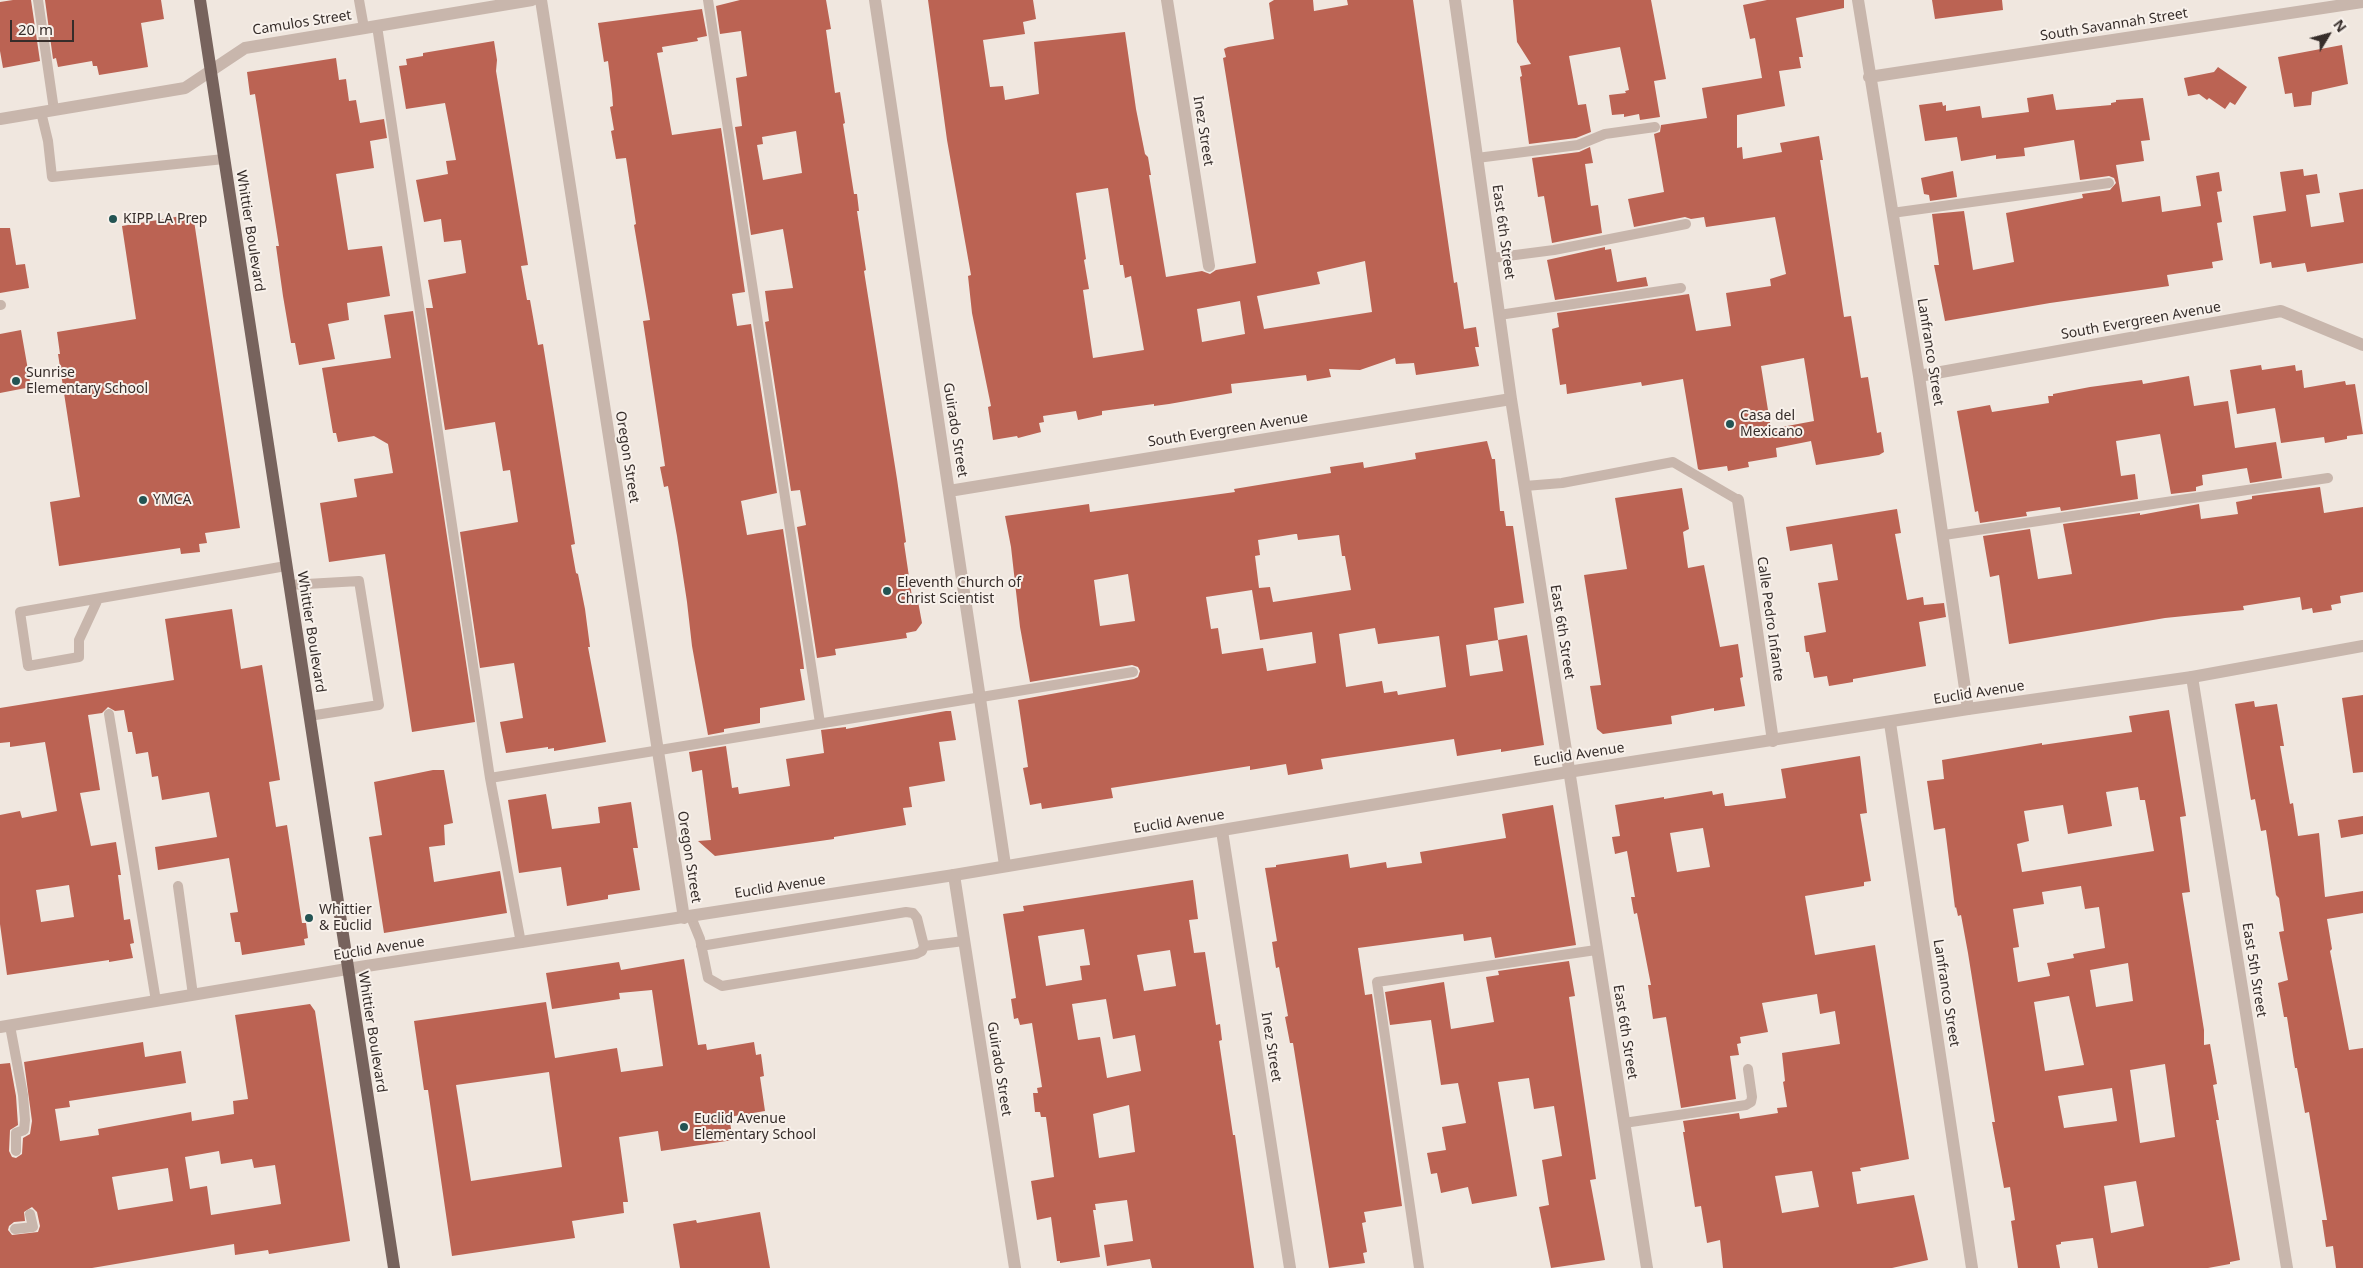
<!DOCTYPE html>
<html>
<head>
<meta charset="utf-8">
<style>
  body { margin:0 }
  #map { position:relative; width:2363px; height:1268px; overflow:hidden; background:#f0e7df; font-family:"Noto Sans",sans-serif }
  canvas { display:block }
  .north { position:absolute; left:2303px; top:10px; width:50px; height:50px; -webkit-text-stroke:4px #f8f1eb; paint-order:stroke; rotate:53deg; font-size:14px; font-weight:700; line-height:20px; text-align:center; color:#362d2a }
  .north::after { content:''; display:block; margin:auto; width:18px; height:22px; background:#362d2a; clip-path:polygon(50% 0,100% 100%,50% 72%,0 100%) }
  .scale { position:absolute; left:10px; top:20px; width:64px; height:22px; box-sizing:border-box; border:2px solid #362d2a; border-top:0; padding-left:6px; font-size:15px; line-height:18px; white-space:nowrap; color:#362d2a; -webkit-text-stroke:4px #f8f1eb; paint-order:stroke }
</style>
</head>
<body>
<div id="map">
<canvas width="2363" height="1268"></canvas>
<div class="north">N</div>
<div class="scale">20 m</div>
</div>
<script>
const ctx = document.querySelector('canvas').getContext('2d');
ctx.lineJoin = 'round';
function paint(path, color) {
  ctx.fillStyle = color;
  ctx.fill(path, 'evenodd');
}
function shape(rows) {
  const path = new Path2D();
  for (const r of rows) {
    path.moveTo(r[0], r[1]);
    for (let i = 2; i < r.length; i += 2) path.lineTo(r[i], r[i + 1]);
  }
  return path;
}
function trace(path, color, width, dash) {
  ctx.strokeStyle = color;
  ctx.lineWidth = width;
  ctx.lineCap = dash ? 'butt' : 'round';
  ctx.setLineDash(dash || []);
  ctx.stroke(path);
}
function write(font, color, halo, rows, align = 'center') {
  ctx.font = font + ' "Noto Sans",sans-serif';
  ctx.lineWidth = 4;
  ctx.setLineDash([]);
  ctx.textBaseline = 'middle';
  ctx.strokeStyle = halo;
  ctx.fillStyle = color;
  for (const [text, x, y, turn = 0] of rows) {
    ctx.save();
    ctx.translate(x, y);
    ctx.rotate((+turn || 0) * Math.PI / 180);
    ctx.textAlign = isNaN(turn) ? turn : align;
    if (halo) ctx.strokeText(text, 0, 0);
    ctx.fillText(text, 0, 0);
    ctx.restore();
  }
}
const building = shape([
  [13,0,31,0,40,61,3,68,0,51,0,2],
  [45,0,161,0,164,19,141,23,148,67,99,75,97,66,93,66,92,61,58,67,56,58,53,59],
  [740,0,826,0,831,29,826,30,835,93,840,92,845,123,843,124,854,194,857,194,859,211,857,211,866,270,864,271,897,479,906,542,904,543,912,597,917,596,922,623,916,631,906,633,907,638,835,649,836,655,817,658,797,527,806,525,800,490,791,491,765,322,769,321,765,291,793,288,783,229,751,235,735,127,742,126,736,78,747,76,741,31,720,34,716,6],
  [796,131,802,173,763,180,757,145,763,144,762,137],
  [928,0,1033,0,1036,19,1023,22,1025,34,983,40,990,87,1003,86,1005,100,1039,94,1034,42,1125,32,1136,109,1145,154,1148,157,1151,175,1149,175,1166,277,1202,271,1210,274,1216,270,1256,263,1223,58,1226,57,1224,49,1228,47,1274,39,1269,3,1274,0,1313,0,1314,11,1348,5,1347,0,1413,0,1454,283,1457,282,1464,329,1476,327,1479,347,1475,347,1479,366,1416,375,1414,363,1396,364,1395,358,1360,370,1329,369,1331,377,1307,381,1306,375,1231,384,1232,393,1169,404,1154,406,1154,404,1102,411,1102,415,1078,420,1076,411,1043,416,1044,422,1039,423,1041,432,1018,438,1017,436,993,440,988,407,991,406,972,313,968,276,971,275,947,140],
  [1108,188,1120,265,1123,265,1125,278,1131,276,1144,350,1093,358,1083,290,1089,289,1084,260,1086,259,1076,193],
  [1365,261,1372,312,1264,329,1257,296,1320,284,1317,272],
  [1240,301,1245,334,1202,342,1197,309],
  [1513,0,1651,0,1666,79,1654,81,1660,117,1640,120,1639,114,1624,117,1624,114,1612,115,1609,95,1626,93,1625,91,1629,90,1620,47,1569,56,1578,105,1586,104,1591,132,1576,138,1529,144,1520,77,1522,76,1520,66,1531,64,1517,42],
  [1767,0,1844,0,1844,8,1796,18,1803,57,1799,57,1801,68,1779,71,1785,106,1737,115,1737,148,1742,147,1743,159,1782,152,1780,143,1819,136,1823,160,1820,160,1844,317,1851,316,1861,378,1868,377,1877,433,1881,432,1884,452,1879,455,1816,465,1811,441,1776,448,1777,457,1748,462,1749,467,1728,471,1727,466,1700,470,1698,469,1683,379,1642,386,1641,382,1567,394,1566,384,1560,385,1552,329,1559,327,1557,313,1689,294,1696,331,1731,326,1726,293,1771,286,1770,279,1786,274,1775,217,1706,227,1704,217,1691,219,1685,217,1634,227,1628,199,1664,192,1654,134,1660,132,1661,125,1707,118,1702,88,1762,78,1755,38,1750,39,1743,5],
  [1804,358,1814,421,1771,429,1761,366],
  [1932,0,2002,0,2003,10,1935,19],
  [702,9,707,36,697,38,698,41,662,47,663,52,657,53,672,135,721,128,745,292,732,294,737,326,751,324,777,493,741,501,747,535,783,529,803,660,804,669,800,669,805,700,760,708,760,723,724,729,724,732,708,735,692,646,687,602,677,536,668,486,664,487,660,467,665,466,643,321,650,320,634,225,636,224,626,158,616,159,611,131,614,130,610,107,613,106,612,93,608,61,604,62,598,23],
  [494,41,497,60,496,71,528,265,521,266,527,300,530,300,538,345,543,344,575,544,571,545,576,573,578,574,585,609,590,647,588,647,606,742,554,751,554,748,548,749,548,747,506,753,500,722,523,718,514,663,480,668,460,532,518,522,510,470,503,471,495,422,445,430,426,308,433,308,428,280,466,273,461,240,444,242,441,219,424,222,416,180,448,174,446,161,456,160,445,103,406,109,399,66,407,65,406,59,423,56,423,53],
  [2342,45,2348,84,2312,92,2311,105,2294,107,2292,93,2285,94,2278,57],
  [336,58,339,80,346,79,349,101,356,100,360,123,384,119,387,138,370,141,374,168,336,174,348,250,382,246,390,296,347,303,349,320,328,324,335,359,299,365,295,343,291,343,283,296,276,246,279,246,255,94,250,95,247,72],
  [2218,67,2247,87,2235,105,2230,102,2225,109,2209,98,2207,100,2199,94,2188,96,2184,78,2214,72],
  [2053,94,2056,110,2111,105,2111,103,2116,102,2116,100,2143,98,2150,140,2141,141,2144,161,2116,165,2122,202,2160,196,2162,212,2201,206,2196,176,2219,172,2222,191,2217,192,2222,222,2217,223,2223,260,2212,262,2213,268,2167,275,2169,286,2050,303,1945,321,1934,265,1939,265,1932,214,1964,211,1973,270,2014,262,2006,213,2083,198,2082,194,2110,190,2116,183,2114,178,2109,176,2080,180,2074,140,2024,148,2025,156,1996,159,1996,155,1961,161,1957,137,1925,141,1919,105,1942,102,1943,106,1946,105,1946,111,1980,106,1982,118,2029,112,2027,98],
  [1590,147,1593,163,1585,164,1591,206,1598,205,1602,233,1552,243,1544,196,1538,197,1532,158,1579,152],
  [2303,169,2304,176,2317,174,2320,193,2306,195,2311,227,2344,222,2339,193,2363,189,2363,263,2307,272,2305,263,2272,268,2271,262,2260,264,2253,216,2286,211,2280,172],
  [1953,171,1957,197,1930,201,1929,195,1924,194,1921,178],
  [193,214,240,528,205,533,207,543,199,544,200,552,181,554,180,548,59,566,50,502,80,497,58,354,60,354,57,332,136,319,122,226],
  [0,228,10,228,16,265,25,264,29,288,0,293],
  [1605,247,1605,250,1611,249,1617,282,1646,277,1648,286,1555,300,1547,260],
  [413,311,475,722,412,732,385,554,329,562,320,503,357,497,354,479,393,473,388,444,374,436,338,442,336,433,333,433,322,368,391,358,384,315],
  [21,330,31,387,0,393,0,334],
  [2261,365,2262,370,2295,365,2296,371,2302,370,2304,388,2345,381,2346,385,2355,384,2363,434,2347,436,2347,439,2325,443,2324,437,2281,443,2275,408,2237,414,2230,370],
  [2189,376,2194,406,2228,401,2235,448,2276,442,2282,478,2250,483,2247,468,2202,475,2203,485,2196,487,2196,491,2171,494,2160,434,2116,441,2121,476,2135,474,2138,499,2061,511,2060,507,2026,512,2027,516,1980,523,1978,511,1975,512,1957,411,1990,405,1992,412,2049,403,2048,396,2053,396,2053,394,2090,387,2142,380,2143,384],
  [1487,441,1492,459,1495,459,1500,511,1504,511,1506,526,1513,526,1524,603,1494,608,1498,640,1466,645,1470,676,1503,671,1498,640,1527,635,1544,745,1501,752,1501,749,1457,756,1454,739,1321,759,1323,769,1288,775,1286,764,1250,770,1250,766,1111,788,1113,798,1042,809,1041,803,1030,805,1023,768,1028,767,1018,700,1134,679,1138,677,1140,671,1138,667,1132,665,1030,682,1020,627,1011,547,1005,516,1089,504,1090,512,1192,498,1235,492,1234,489,1331,473,1330,467,1363,462,1364,468,1416,459,1415,453],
  [1295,534,1297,534,1298,540,1339,535,1342,556,1345,556,1351,590,1273,602,1270,587,1259,588,1255,556,1260,555,1258,540],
  [1128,574,1135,621,1100,626,1094,580],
  [1252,590,1260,640,1312,632,1316,663,1267,671,1263,648,1222,654,1218,628,1211,629,1206,597],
  [1375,628,1378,644,1439,636,1446,687,1398,695,1397,691,1384,693,1382,681,1346,687,1339,634],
  [2320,487,2324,513,2363,507,2363,592,2340,596,2341,603,2331,605,2332,610,2313,613,2312,608,2302,610,2300,597,2243,606,2244,610,2165,618,2009,644,1999,575,1990,577,1983,536,2030,529,2038,579,2072,574,2063,524,2140,513,2140,515,2199,504,2201,519,2238,514,2236,502,2252,499,2252,496],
  [1682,488,1689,529,1683,532,1688,568,1704,565,1720,647,1738,644,1743,677,1740,678,1745,706,1714,711,1714,708,1671,716,1672,724,1603,734,1597,729,1590,686,1601,685,1584,575,1627,569,1615,498],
  [1897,509,1901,533,1895,534,1907,600,1923,597,1924,605,1944,603,1946,617,1919,622,1926,666,1853,679,1853,682,1829,686,1827,676,1814,678,1809,652,1806,652,1804,636,1826,632,1818,583,1838,580,1832,544,1790,551,1786,527],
  [232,609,241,669,262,665,280,780,269,782,276,827,287,825,302,923,306,923,308,938,304,939,305,945,242,955,240,942,235,942,230,913,238,912,229,858,158,870,155,847,217,837,209,792,162,800,158,776,152,777,148,752,136,754,132,732,128,732,124,710,115,711,108,707,102,713,88,715,100,790,80,793,91,846,116,842,121,875,118,875,124,920,130,919,134,943,130,944,133,958,109,962,109,960,7,975,0,924,0,815,20,811,22,818,57,811,45,742,10,747,10,742,0,743,0,708,174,680,165,619],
  [69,885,74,917,41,922,36,890],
  [2363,695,2363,772,2353,773,2342,698],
  [2254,701,2255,707,2277,704,2284,746,2280,746,2290,804,2293,803,2298,836,2319,833,2325,897,2363,891,2363,913,2327,919,2332,949,2330,951,2349,1050,2363,1048,2363,1268,2336,1268,2333,1246,2326,1247,2322,1220,2327,1220,2309,1112,2305,1113,2297,1068,2295,1068,2287,1017,2284,1017,2278,983,2288,980,2279,932,2284,931,2279,898,2276,895,2266,830,2261,831,2255,799,2251,800,2235,704],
  [2169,710,2186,816,2180,817,2190,892,2182,893,2204,1030,2204,1045,2210,1044,2217,1084,2213,1085,2219,1120,2216,1120,2240,1260,2230,1262,2230,1264,2208,1268,2098,1268,2093,1238,2061,1242,2061,1244,2056,1245,2060,1268,2018,1268,2011,1221,2015,1220,2010,1187,2004,1188,1992,1122,1995,1122,1968,953,1961,915,1958,916,1956,907,1955,908,1945,828,1934,830,1927,781,1944,779,1942,760,2042,743,2042,745,2132,732,2129,716],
  [2138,787,2140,800,2145,800,2154,851,2022,872,2017,844,2029,841,2024,811,2063,805,2068,834,2112,826,2106,792],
  [2081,886,2085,909,2099,907,2105,948,2073,954,2074,958,2047,963,2050,976,2018,982,2013,948,2019,947,2013,909,2044,904,2042,892],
  [2128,963,2133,1001,2096,1007,2090,970],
  [2069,996,2084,1065,2045,1071,2034,1002],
  [2165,1064,2175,1137,2140,1143,2130,1070],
  [2112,1088,2117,1121,2064,1128,2058,1096],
  [2136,1181,2144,1226,2111,1233,2104,1186],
  [946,711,951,711,956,740,939,742,945,781,909,787,912,807,903,808,906,825,834,837,834,839,715,856,698,841,711,840,702,770,692,772,689,752,726,746,732,788,738,787,739,794,790,786,786,759,824,753,821,730,846,727,846,729],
  [1860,756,1867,813,1860,814,1871,881,1864,882,1864,886,1805,896,1815,955,1875,945,1909,1159,1860,1168,1861,1171,1852,1172,1857,1204,1914,1195,1928,1260,1892,1268,1723,1268,1720,1240,1707,1243,1701,1206,1695,1207,1683,1132,1685,1132,1683,1121,1739,1113,1740,1119,1778,1113,1777,1108,1787,1107,1783,1082,1785,1081,1782,1053,1840,1044,1835,1011,1820,1014,1817,994,1762,1003,1768,1032,1740,1037,1741,1043,1737,1044,1739,1055,1730,1056,1736,1099,1681,1108,1666,1017,1653,1019,1648,985,1651,985,1637,913,1634,914,1631,897,1635,897,1627,851,1615,854,1612,837,1620,836,1615,805,1664,797,1664,799,1712,791,1713,795,1723,793,1725,806,1728,806,1786,798,1781,769],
  [1703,828,1710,867,1677,872,1670,833],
  [1812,1171,1819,1207,1782,1213,1775,1176],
  [433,770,444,770,453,823,444,825,445,845,429,847,434,882,500,871,507,913,384,933,369,837,382,835,374,782],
  [546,794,552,829,600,823,598,807,631,802,638,848,633,848,640,890,608,895,608,899,567,906,561,867,519,873,508,800],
  [1553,805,1576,945,1495,958,1491,937,1464,941,1463,934,1358,948,1365,995,1372,994,1402,1206,1364,1212,1366,1222,1362,1223,1367,1252,1363,1253,1365,1263,1329,1268,1293,1043,1290,1043,1285,1017,1288,1016,1279,967,1276,968,1272,942,1277,941,1265,868,1276,867,1276,865,1348,854,1350,868,1386,862,1387,868,1422,863,1420,852,1506,838,1502,814],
  [2363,816,2363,834,2341,838,2338,820],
  [1193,880,1198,919,1189,920,1194,953,1205,952,1216,1025,1220,1024,1222,1040,1219,1041,1233,1135,1235,1135,1254,1268,1152,1268,1150,1259,1107,1266,1104,1245,1133,1241,1127,1200,1095,1204,1096,1210,1093,1210,1100,1257,1060,1263,1060,1261,1057,1261,1051,1217,1037,1220,1031,1181,1054,1177,1046,1117,1041,1117,1040,1112,1035,1112,1033,1093,1038,1093,1037,1088,1042,1087,1032,1023,1020,1025,1018,1018,1014,1019,1011,999,1016,998,1015,991,1003,914,1024,911,1023,906],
  [1084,929,1090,965,1080,966,1082,980,1046,986,1038,936],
  [1170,950,1176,986,1144,991,1137,955],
  [1106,999,1113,1039,1135,1035,1141,1071,1107,1078,1100,1037,1078,1040,1072,1004],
  [1129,1105,1135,1152,1099,1158,1093,1114],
  [684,959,698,1045,706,1044,707,1050,754,1042,756,1055,761,1054,764,1076,760,1077,765,1111,729,1117,733,1140,661,1151,658,1131,619,1137,628,1202,623,1202,624,1213,572,1221,575,1238,452,1256,428,1090,424,1090,414,1021,546,1002,555,1058,617,1048,621,1072,663,1066,652,990,619,993,620,999,552,1009,546,973,619,962,621,970],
  [549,1072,562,1167,471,1181,456,1085],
  [1569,961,1575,996,1569,997,1596,1179,1590,1180,1605,1260,1551,1268,1539,1207,1549,1205,1542,1160,1562,1156,1554,1106,1534,1109,1529,1078,1498,1082,1517,1196,1472,1204,1468,1187,1441,1193,1437,1173,1431,1174,1427,1153,1446,1150,1442,1127,1466,1123,1458,1083,1441,1085,1431,1020,1390,1025,1385,992,1444,982,1451,1029,1494,1022,1486,977,1499,975,1498,971],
  [310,1004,315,1011,350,1241,269,1254,268,1250,235,1255,234,1244,92,1268,0,1268,0,1064,10,1063,16,1096,18,1125,10,1130,9,1151,12,1157,16,1158,22,1154,23,1138,30,1134,32,1121,24,1062,143,1042,145,1057,181,1051,186,1083,69,1101,70,1107,55,1109,60,1141,99,1135,98,1129,191,1112,192,1121,234,1114,233,1101,248,1099,235,1015],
  [219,1151,221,1164,252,1159,254,1168,275,1165,281,1204,211,1215,207,1186,190,1189,185,1157],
  [168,1168,173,1201,118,1210,112,1177],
  [32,1207,37,1212,40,1226,38,1232,12,1235,8,1230,9,1226,14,1222,25,1221,24,1212],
  [760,1212,770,1268,680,1268,673,1224,696,1220,697,1223]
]);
const service = shape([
  [38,0,54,110],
  [359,0,364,28],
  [708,0,820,723],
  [377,26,490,778,521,943],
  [41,112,48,141,52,177,224,159],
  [1477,158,1578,145,1605,134,1655,127],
  [1892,213,2109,183],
  [1492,258,1554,250,1686,224],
  [0,305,1,305],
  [1499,315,1681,288],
  [1525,486,1562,483,1673,462,1738,500],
  [1944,535,2328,478],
  [289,585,359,581,379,705,309,716],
  [98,599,79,640,79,657,28,666,20,612,286,566],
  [109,714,156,1001],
  [490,778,1133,672],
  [178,886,193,995],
  [691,917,700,939,708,978,722,986,916,954,922,951,924,946,917,918,913,913,906,912,701,946],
  [924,946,964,941],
  [10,1026,23,1095,25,1120,24,1130,16,1133,16,1151],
  [1624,1123,1746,1105,1751,1102,1752,1097,1748,1069],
  [15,1229,33,1227,30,1214],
  [1419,1268,1377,982,1596,950]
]);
const minor = shape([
  [541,0,684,918],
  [875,0,1005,865],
  [1167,0,1209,266],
  [1455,0,1511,399,1647,1268],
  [1858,0,1919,376,1968,709],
  [1869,77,2363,2],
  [0,119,185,88,245,48,532,0],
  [1919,376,2281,311,2363,345],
  [949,491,1511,399],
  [1738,500,1773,741],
  [2192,677,2287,1268],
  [1890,723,1972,1268],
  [1222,831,1290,1268],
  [954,875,1015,1268]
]);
const tertiary = shape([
  [0,1027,347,969,954,875,1568,772,1968,709,2192,677,2363,646]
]);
const primary = shape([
  [200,0,394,1268]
]);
const markers = [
  [113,219,5,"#235453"],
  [16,381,5,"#235453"],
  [1730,424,5,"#235453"],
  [143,500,5,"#235453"],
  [887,591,5,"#235453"],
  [309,918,5,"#235453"],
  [684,1127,5,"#235453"]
];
const streetNames = [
  ["Camulos Street",302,23,-9],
  ["South Savannah Street",2114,25,-9],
  ["Inez Street",1203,131,81],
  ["Whittier Boulevard",250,231,81],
  ["East 6th Street",1503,232,82],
  ["South Evergreen Avenue",2141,321,-10],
  ["Lanfranco Street",1930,352,81],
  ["Guirado Street",955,430,81],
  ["South Evergreen Avenue",1228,430,-9],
  ["Oregon Street",627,457,81],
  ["Calle Pedro Infante",1770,619,82],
  ["Whittier Boulevard",311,632,81],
  ["East 6th Street",1562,632,81],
  ["Euclid Avenue",1979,693,-9],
  ["Euclid Avenue",1579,755,-9],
  ["Euclid Avenue",1179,822,-9],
  ["Oregon Street",689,857,81],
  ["Euclid Avenue",780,887,-9],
  ["Euclid Avenue",379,949,-9],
  ["East 5th Street",2254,970,81],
  ["Lanfranco Street",1946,993,81],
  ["Whittier Boulevard",372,1032,81],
  ["East 6th Street",1625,1032,81],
  ["Inez Street",1271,1047,81],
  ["Guirado Street",999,1069,81]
];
const poiNames = [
  ["KIPP LA Prep",123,219],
  ["Sunrise",26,373],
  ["Elementary School",26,389],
  ["Casa del",1740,416],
  ["Mexicano",1740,432],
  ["YMCA",153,500],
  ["Eleventh Church of",897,583],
  ["Christ Scientist",897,599],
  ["Whittier",319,910],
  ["& Euclid",319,926],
  ["Euclid Avenue",694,1119],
  ["Elementary School",694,1135]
];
paint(building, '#bb6353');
trace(service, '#c8b6ac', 10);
trace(minor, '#c8b6ac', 12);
trace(tertiary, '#c8b6ac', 12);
trace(primary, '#77635d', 12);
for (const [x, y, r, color] of markers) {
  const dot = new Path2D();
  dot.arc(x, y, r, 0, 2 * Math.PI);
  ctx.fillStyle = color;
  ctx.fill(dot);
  trace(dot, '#f8f1eb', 2);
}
write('14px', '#362d2a', '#f8f1eb', streetNames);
write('14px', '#362d2a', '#f8f1eb', poiNames, 'left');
</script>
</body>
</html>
